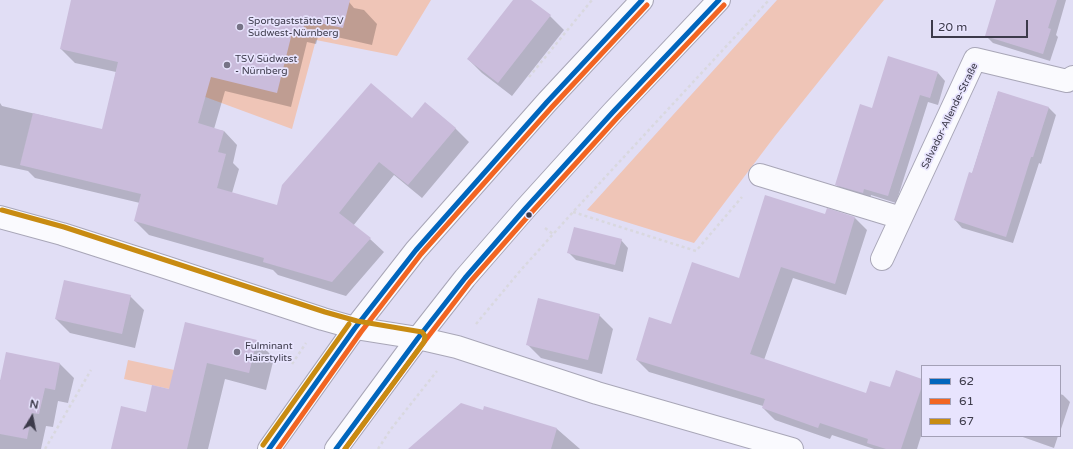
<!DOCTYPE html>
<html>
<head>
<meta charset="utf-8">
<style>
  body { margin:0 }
  #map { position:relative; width:1073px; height:449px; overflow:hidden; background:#e1def5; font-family:"Varela Round",sans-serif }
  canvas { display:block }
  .legend { position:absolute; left:921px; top:365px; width:140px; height:72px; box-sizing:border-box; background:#e8e4fe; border:1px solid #a3a0b6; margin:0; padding:5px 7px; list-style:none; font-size:12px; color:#3c3a4a }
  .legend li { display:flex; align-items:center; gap:8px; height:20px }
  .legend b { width:20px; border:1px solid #a3a0b6 }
  .north { position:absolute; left:12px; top:397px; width:40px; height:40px; -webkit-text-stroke:3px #e8e4fe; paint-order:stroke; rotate:10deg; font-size:11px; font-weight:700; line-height:16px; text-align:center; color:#3c3a4a }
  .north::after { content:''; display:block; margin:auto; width:14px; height:18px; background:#3c3a4a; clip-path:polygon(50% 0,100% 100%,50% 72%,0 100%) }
  .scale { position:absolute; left:931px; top:20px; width:97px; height:18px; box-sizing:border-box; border:2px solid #3c3a4a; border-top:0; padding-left:5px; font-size:12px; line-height:14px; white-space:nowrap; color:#3c3a4a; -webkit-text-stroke:3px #e8e4fe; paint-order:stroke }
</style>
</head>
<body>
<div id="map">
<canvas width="1073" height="449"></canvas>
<ul class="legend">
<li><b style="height:5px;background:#0065bd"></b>62</li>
<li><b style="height:5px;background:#f26522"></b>61</li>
<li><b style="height:5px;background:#c88b12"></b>67</li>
</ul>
<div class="north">N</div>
<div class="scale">20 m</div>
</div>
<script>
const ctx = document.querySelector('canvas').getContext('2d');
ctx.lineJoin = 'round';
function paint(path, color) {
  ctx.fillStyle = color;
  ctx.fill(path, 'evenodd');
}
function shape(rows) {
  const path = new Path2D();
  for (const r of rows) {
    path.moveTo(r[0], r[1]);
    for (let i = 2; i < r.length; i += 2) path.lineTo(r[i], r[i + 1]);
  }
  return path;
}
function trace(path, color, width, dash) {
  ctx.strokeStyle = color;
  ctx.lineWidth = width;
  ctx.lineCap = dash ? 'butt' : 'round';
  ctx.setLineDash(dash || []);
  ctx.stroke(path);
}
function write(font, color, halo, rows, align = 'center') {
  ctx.font = font + ' "Varela Round",sans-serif';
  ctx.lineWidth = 3.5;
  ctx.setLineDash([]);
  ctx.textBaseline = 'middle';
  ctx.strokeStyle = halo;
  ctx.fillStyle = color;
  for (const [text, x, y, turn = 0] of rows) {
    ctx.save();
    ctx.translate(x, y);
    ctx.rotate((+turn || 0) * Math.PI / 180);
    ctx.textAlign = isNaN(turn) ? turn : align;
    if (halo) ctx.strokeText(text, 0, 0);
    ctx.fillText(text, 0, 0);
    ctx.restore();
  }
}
const green = shape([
  [162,0,431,0,397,56,316,40,292,129,143,74],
  [777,0,884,0,775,136,694,243,587,210],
  [128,360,188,373,183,392,124,379]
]);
const shadow = shape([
  [72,0,340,0,349,2,354,8,364,10,377,24,372,45,319,33,316,44,307,42,291,107,225,91,214,129,224,131,237,145,233,163,239,169,232,193,277,206,412,119,455,128,469,142,422,198,394,175,353,226,370,239,384,252,346,296,278,275,273,270,149,235,135,221,140,203,35,178,28,171,0,165,0,103,2,106,103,130,116,72,75,63,61,49],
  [514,0,529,0,550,16,564,30,512,96,482,73,468,59],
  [997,0,1066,0,1056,35,1058,37,1050,61,993,43,986,36],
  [938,73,945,81,938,105,928,102,896,203,871,195,870,200,843,192,836,184,873,109],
  [998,92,1049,108,1056,115,1041,164,1039,163,1013,243,962,228,955,220,972,174],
  [826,215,855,218,867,230,846,295,793,278,764,360,866,394,922,380,922,433,917,449,874,449,832,435,830,439,775,420,763,408,763,406,649,372,637,360,671,325,739,279],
  [621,240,628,248,623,272,576,260,568,252],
  [130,296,144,310,135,348,70,333,56,319],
  [599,315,613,329,602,374,541,358,527,344],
  [186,323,257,341,274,358,266,390,225,379,208,449,112,449,170,390],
  [7,353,60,364,74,378,68,403,58,401,53,427,46,426,41,449,0,449,0,380,1,380],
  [1060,394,1063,395,1070,402,1060,432],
  [557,429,580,449,423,449],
  [1020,436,1058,436,1054,448]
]);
const building = shape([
  [71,0,350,0,343,28,305,20,303,31,293,29,277,93,211,77,198,123,224,131,218,152,226,154,217,188,277,205,282,185,371,83,412,118,425,102,456,128,408,185,379,162,339,213,371,238,332,282,263,262,264,258,134,221,141,194,20,165,33,113,102,129,118,62,60,49],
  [513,0,531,0,551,15,498,83,467,59],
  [996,0,1057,0,1048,28,1051,29,1043,54,985,36],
  [888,56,938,72,930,98,920,95,888,196,864,189,863,193,835,185,860,104,872,108],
  [998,91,1049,107,1033,157,1031,157,1006,237,954,220,969,172,972,173],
  [765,195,825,214,827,208,855,217,835,284,781,267,750,354,866,393,870,381,890,387,896,370,922,379,922,386,901,449,886,449,867,443,868,439,820,423,818,428,762,408,765,399,636,360,649,317,671,324,692,262,739,278],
  [574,227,622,239,615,265,567,253],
  [64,280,131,295,122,334,55,319],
  [538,298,600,314,588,360,526,345],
  [185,322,257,340,249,373,207,363,187,449,111,449,121,406,146,412,152,385,169,389],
  [6,352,60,363,55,390,45,388,39,414,32,413,27,439,0,434,0,381],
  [461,403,483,410,484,406,557,428,551,449,408,449]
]);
const path = shape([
  [529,77,592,0],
  [573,212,696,251,742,197],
  [545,228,553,234],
  [476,324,520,271,573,212,769,0],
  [292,364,306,343],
  [45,449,91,370],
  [378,449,391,429,437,371]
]);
const minor = shape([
  [760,175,901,218],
  [0,217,62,234,165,267,323,319,355,328,418,338,457,347,597,393,792,449],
  [882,259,975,59,1067,81,1073,77]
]);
const major = shape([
  [269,449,355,328,416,250,547,102,642,0],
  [336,449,418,338,465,278,525,209,613,112,719,0]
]);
const bus1 = shape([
  [269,449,355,328,416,250,547,102,642,0],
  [336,449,418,338,465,278,525,209,613,112,719,0]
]);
const bus2 = shape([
  [278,449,361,332,421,254,552,107,647,5],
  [345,449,424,342,470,282,530,214,618,117,724,5]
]);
const bus3 = shape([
  [2,210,64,227,325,312,357,321,422,332,425,336,424,342,345,449],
  [263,445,349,324]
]);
const markers = [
  [240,27,4,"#767386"],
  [227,65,4,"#767386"],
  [529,215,3.5,"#3c3a4a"],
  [237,352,4,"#767386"]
];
const poiNames = [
  ["Sportgaststätte TSV",248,21],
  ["Südwest-Nürnberg",248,33],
  ["TSV Südwest",235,59],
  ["- Nürnberg",235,71],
  ["Fulminant",245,346],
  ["Hairstylits",245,358]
];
const streetNames = [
  ["Salvador-Allende-Straße",950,116,-64]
];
paint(green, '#efc5b7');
paint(shadow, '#0003');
paint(building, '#cabcdb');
trace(minor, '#a8a6b7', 24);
trace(major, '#a8a6b7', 24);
trace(path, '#d9d8df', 2.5, [3, 3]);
trace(minor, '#fafafe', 22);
trace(major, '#fafafe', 22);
trace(bus1, '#0065bd', 5);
trace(bus2, '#f26522', 5);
trace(bus3, '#c88b12', 5);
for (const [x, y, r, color] of markers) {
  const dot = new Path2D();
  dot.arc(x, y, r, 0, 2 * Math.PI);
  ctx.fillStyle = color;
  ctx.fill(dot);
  trace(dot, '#e8e4fe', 1.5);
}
write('10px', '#3c3a4a', '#e8e4fe', poiNames, 'left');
write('10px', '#3c3a4a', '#e8e4fe', streetNames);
</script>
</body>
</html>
